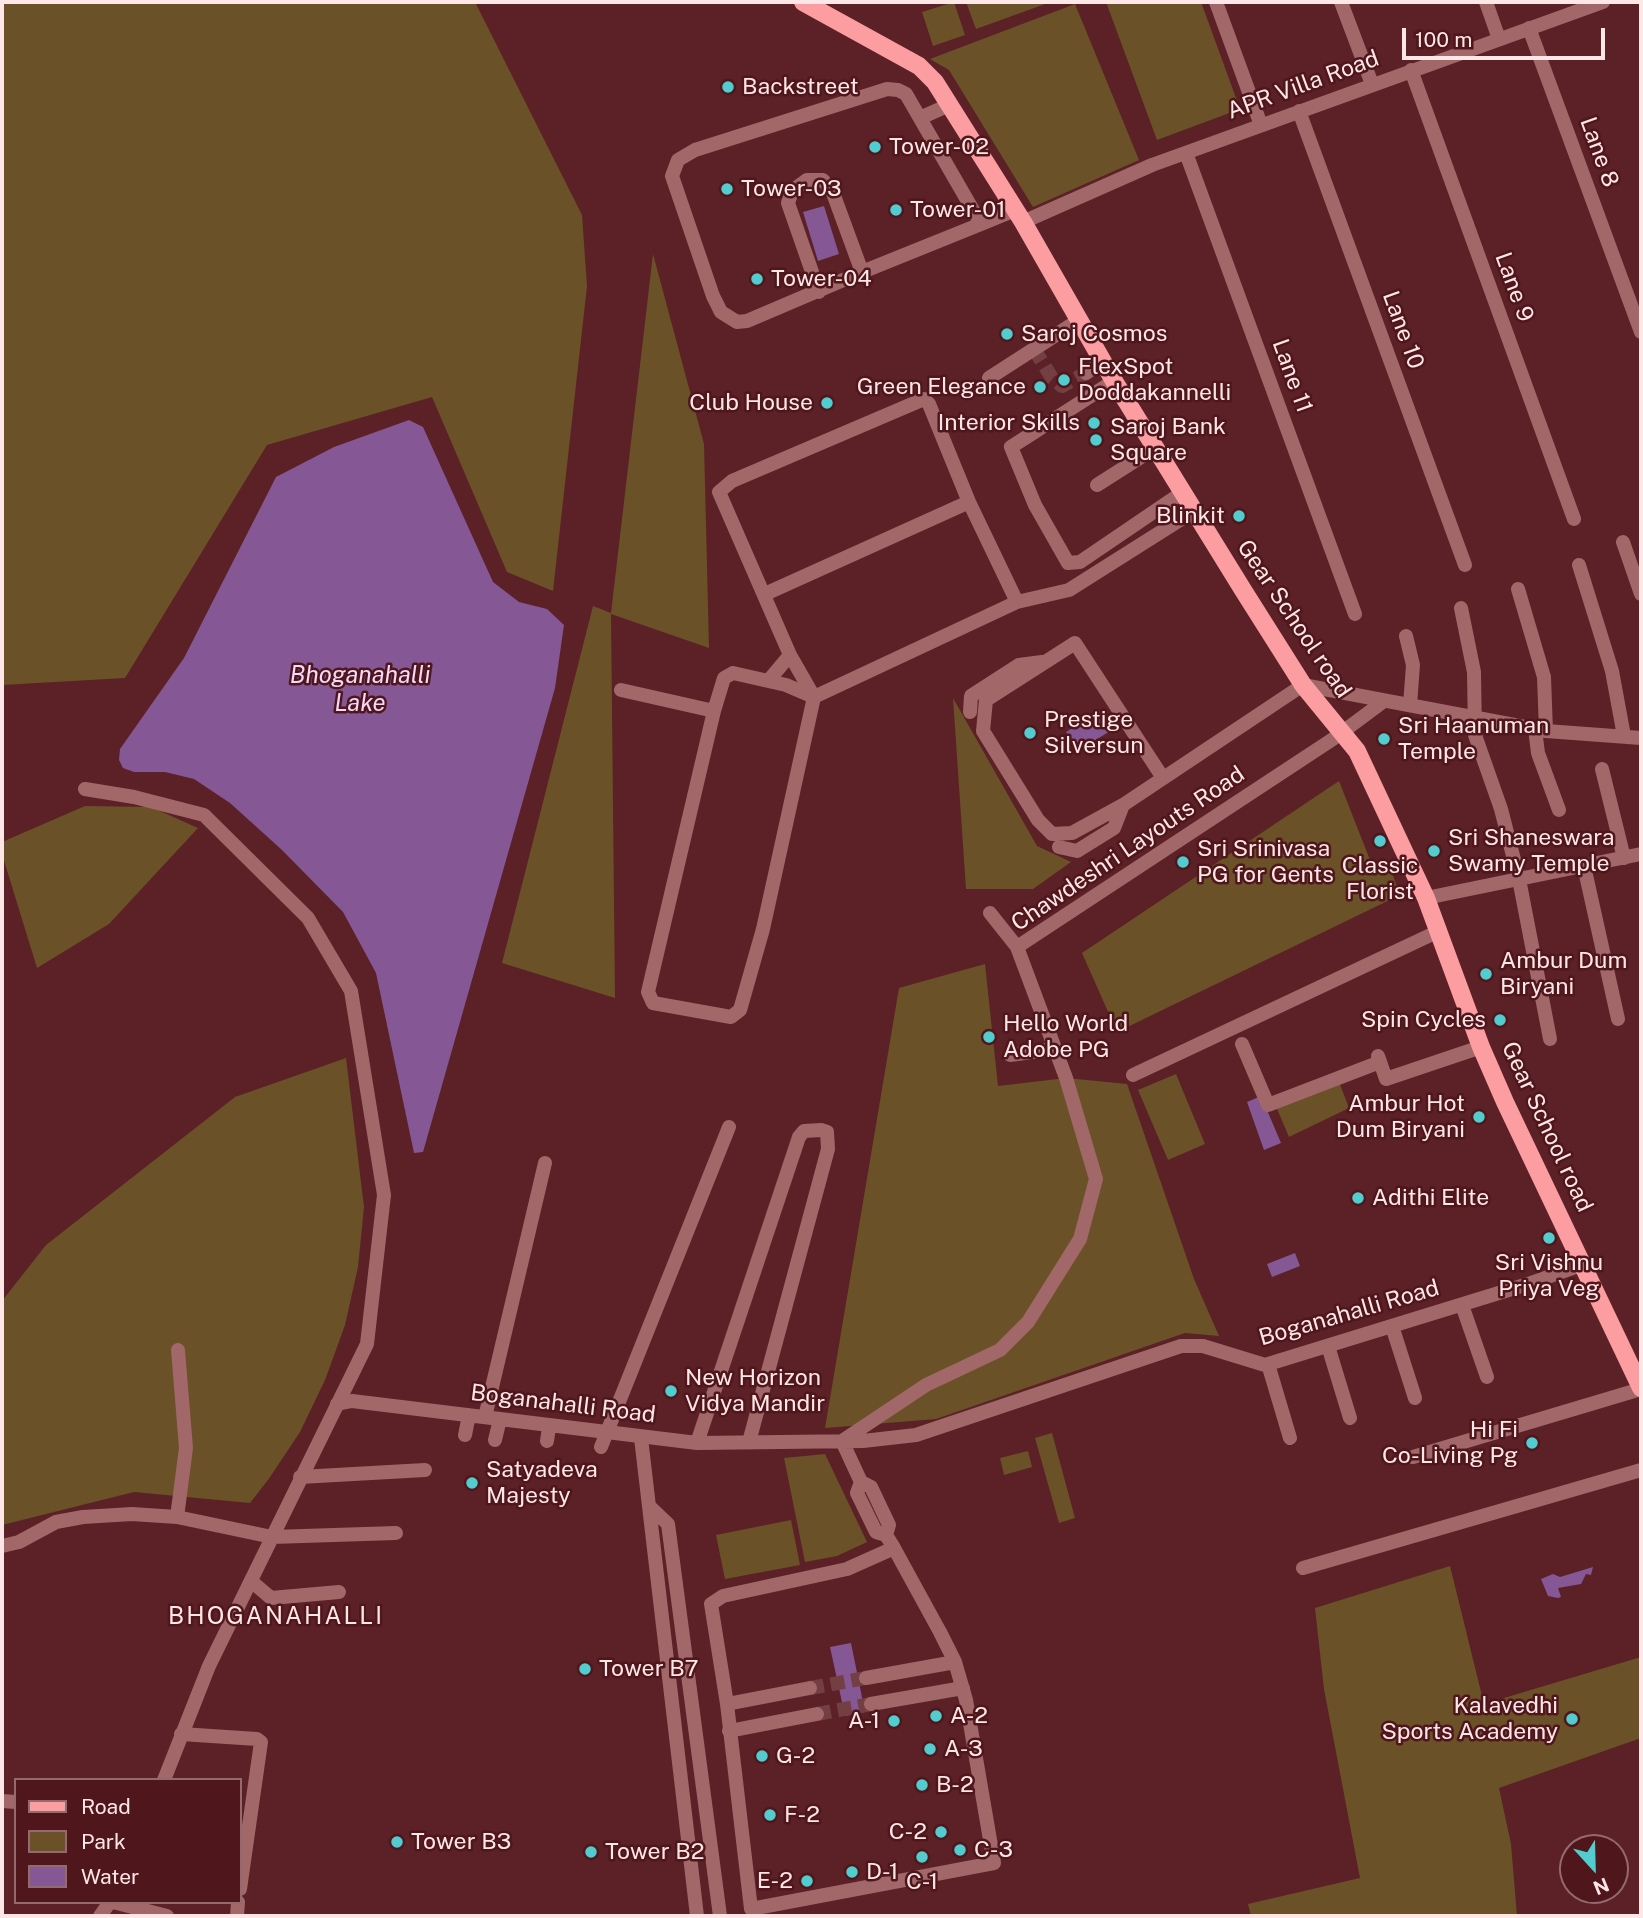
<!DOCTYPE html>
<html>
<head>
<meta charset="utf-8">
<style>
  body { margin:0 }
  #map { position:relative; width:1643px; height:1918px; overflow:hidden; background:#5b2126; font-family:"Public Sans",sans-serif }
  canvas { display:block }
  .frame { position:absolute; inset:0; border:4px solid #ffe7e7; pointer-events:none }
  .legend { position:absolute; left:14px; top:1778px; width:228px; height:126px; box-sizing:border-box; background:#4f161c; border:2px solid #956a6d; margin:0; padding:9px 12px; list-style:none; font-size:21px; color:#ffe7e7 }
  .legend li { display:flex; align-items:center; gap:14px; height:35px }
  .legend b { width:35px; border:2px solid #956a6d }
  .north { position:absolute; left:1559px; top:1834px; width:70px; height:70px; box-sizing:border-box; background:#4f161c; border:2px solid #956a6d; border-radius:50%; rotate:158deg; font-size:19px; font-weight:700; line-height:28px; text-align:center; color:#ffe7e7 }
  .north::after { content:''; display:block; margin:auto; width:24px; height:32px; background:#52cdcf; clip-path:polygon(50% 0,100% 100%,50% 72%,0 100%) }
  .scale { position:absolute; left:1402px; top:28px; width:203px; height:32px; box-sizing:border-box; border:4px solid #ffe7e7; border-top:0; padding-left:9px; font-size:21px; line-height:24px; white-space:nowrap; color:#ffe7e7; -webkit-text-stroke:5px #4f161c; paint-order:stroke }
</style>
</head>
<body>
<div id="map">
<canvas width="1643" height="1918"></canvas>
<div class="frame"></div>
<ul class="legend">
<li><b style="height:9px;background:#fb9da1"></b>Road</li>
<li><b style="height:19px;background:#6b5128"></b>Park</li>
<li><b style="height:19px;background:#855795"></b>Water</li>
</ul>
<div class="north">N</div>
<div class="scale">100 m</div>
</div>
<script>
const ctx = document.querySelector('canvas').getContext('2d');
ctx.lineJoin = 'round';
function paint(path, color) {
  ctx.fillStyle = color;
  ctx.fill(path, 'evenodd');
}
function shape(rows) {
  const path = new Path2D();
  for (const r of rows) {
    path.moveTo(r[0], r[1]);
    for (let i = 2; i < r.length; i += 2) path.lineTo(r[i], r[i + 1]);
  }
  return path;
}
function trace(path, color, width, dash) {
  ctx.strokeStyle = color;
  ctx.lineWidth = width;
  ctx.lineCap = dash ? 'butt' : 'round';
  ctx.setLineDash(dash || []);
  ctx.stroke(path);
}
function write(font, color, halo, rows, align = 'center') {
  ctx.font = font + ' "Public Sans",sans-serif';
  ctx.lineWidth = 5;
  ctx.setLineDash([]);
  ctx.textBaseline = 'middle';
  ctx.strokeStyle = halo;
  ctx.fillStyle = color;
  for (const [text, x, y, turn = 0] of rows) {
    ctx.save();
    ctx.translate(x, y);
    ctx.rotate((+turn || 0) * Math.PI / 180);
    ctx.textAlign = isNaN(turn) ? turn : align;
    if (halo) ctx.strokeText(text, 0, 0);
    ctx.fillText(text, 0, 0);
    ctx.restore();
  }
}
const green = shape([
  [2,2,475,2,582,215,587,286,553,591,507,572,432,397,267,445,125,678,2,685],
  [954,2,965,35,933,46,922,12],
  [966,2,1047,2,1048,3,976,29],
  [1106,2,1201,2,1240,109,1157,140],
  [1075,4,1139,160,1033,207,949,70,930,59],
  [653,254,704,444,709,648,611,614,615,998,502,963,593,606,611,613],
  [953,698,1037,846,1071,862,1033,889,966,889],
  [1339,781,1372,865,1387,859,1400,895,1117,1032,1082,953],
  [85,806,151,807,198,828,109,924,37,968,2,854,2,842],
  [985,964,998,1086,1066,1078,1127,1084,1194,1279,1219,1336,1185,1333,936,1419,825,1428,899,988],
  [346,1058,364,1207,358,1267,345,1325,325,1380,300,1432,268,1480,250,1503,134,1492,2,1525,2,1301,46,1245,235,1097],
  [1176,1074,1205,1144,1168,1160,1138,1090],
  [1339,1082,1349,1108,1289,1137,1275,1104],
  [1052,1433,1075,1518,1059,1523,1035,1438],
  [1028,1451,1032,1467,1004,1475,1000,1458],
  [825,1454,867,1542,837,1556,805,1562,784,1458],
  [791,1520,800,1565,725,1579,716,1535],
  [1450,1566,1484,1704,1641,1657,1641,1738,1499,1788,1511,1844,1517,1916,1251,1916,1248,1904,1360,1878,1324,1689,1315,1608]
]);
const water = shape([
  [824,206,839,254,818,261,803,212],
  [409,420,423,427,493,582,519,602,547,609,564,625,555,688,423,1152,414,1153,376,973,343,912,282,850,230,803,194,779,165,772,134,772,123,768,119,760,120,749,184,658,276,477,334,447],
  [1104,709,1115,728,1078,751,1066,732],
  [1261,1096,1281,1143,1264,1150,1247,1102],
  [1295,1253,1300,1266,1272,1277,1267,1264],
  [1593,1567,1591,1575,1586,1574,1581,1584,1558,1588,1561,1597,1558,1598,1548,1596,1541,1579,1553,1574,1560,1577],
  [851,1643,865,1712,845,1716,830,1647]
]);
const minorTunnel = shape([
  [1034,349,1052,378,1062,386,1086,373],
  [810,1688,866,1678],
  [817,1714,871,1704]
]);
const minor = shape([
  [1216,2,1261,125],
  [1341,2,1372,84],
  [1486,2,1499,39],
  [1529,28,1641,332],
  [1411,70,1574,519],
  [1299,111,1465,565],
  [920,118,949,105],
  [1186,153,1355,614],
  [1023,222,1152,165,1603,2],
  [981,224,906,94,898,90,887,89,695,150,678,160,672,176,713,296,721,312,737,322,747,321,862,272,981,224,1015,210],
  [819,292,788,203,792,191,807,180,823,180,833,193,862,272],
  [1086,373,1103,361],
  [989,378,1079,320],
  [1114,381,1011,447,1035,505,1068,563,1080,562,1183,492],
  [1097,485,1155,448],
  [1623,542,1641,594],
  [1579,565,1612,671,1624,736],
  [1518,589,1544,677,1546,731],
  [765,594,969,502],
  [1017,602,814,697,790,655,719,492,732,481,924,399,929,404,969,502,1017,602,1069,590,1194,511],
  [1461,608,1474,672,1475,735,1501,809,1519,879,1550,1039],
  [1406,636,1413,665,1410,705],
  [733,673,786,685,814,697,763,929,740,1010,731,1017,653,1003,648,992,714,711,724,678,733,673],
  [769,680,790,655],
  [621,690,714,711],
  [970,712,971,696,1019,665,1042,662],
  [1535,729,1538,753,1559,810],
  [1602,769,1624,858],
  [1163,778,1075,643,986,700,983,731,1038,820,1052,834,1072,833,1123,805,1303,685,1546,731,1641,738],
  [85,789,134,797,204,815,308,918,351,991,384,1195,367,1344,209,1666,164,1780],
  [1059,847,1077,851,1114,828,1123,805],
  [1584,866,1618,1019],
  [1426,898,1641,854],
  [990,913,1017,947],
  [1242,1044,1268,1105,1380,1062],
  [1010,1055,1055,1049],
  [1378,1056,1386,1079,1481,1047],
  [1133,1075,1439,931],
  [1462,1305,1487,1377],
  [1392,1326,1415,1398],
  [1328,1346,1350,1418],
  [1268,1364,1290,1438],
  [337,1404,352,1401,697,1443,863,1441,916,1435,1181,1346,1203,1346,1265,1365,1528,1284,1584,1264],
  [485,1417,545,1163],
  [465,1435,469,1415],
  [641,1438,697,1916],
  [495,1440,500,1419],
  [547,1441,549,1427],
  [697,1443,799,1137,804,1131,821,1130,827,1132,828,1149,749,1442],
  [601,1447,729,1127],
  [1413,1457,1641,1389],
  [300,1477,425,1470],
  [861,1482,857,1493,876,1532,886,1535],
  [649,1506,668,1524,720,1916],
  [177,1517,186,1448,178,1350],
  [2,1546,19,1542,56,1522,83,1517,132,1514,177,1517,272,1537,396,1533],
  [894,1548,847,1569,723,1596,711,1604,727,1704,751,1909,994,1863,966,1700,955,1662,940,1632,894,1548,886,1535,889,1525,871,1487,861,1482,842,1441,926,1385,1000,1350,1028,1322,1080,1239,1096,1179,1066,1078,1017,947,1333,739,1384,701],
  [1303,1568,1641,1470],
  [251,1581,271,1598,339,1592],
  [866,1678,955,1662],
  [727,1704,810,1688],
  [871,1704,963,1688],
  [729,1731,817,1714],
  [181,1734,257,1739,261,1742,240,1889],
  [2,1801,16,1802],
  [113,1902,167,1916],
  [100,1916,110,1902],
  [237,1916,238,1902]
]);
const major = shape([
  [803,2,919,66,935,82,1023,222,1114,381,1243,590,1303,685,1357,751,1426,898,1481,1047,1505,1102,1641,1388]
]);
const markers = [
  [728,87,7,"#52cdcf"],
  [875,147,7,"#52cdcf"],
  [727,189,7,"#52cdcf"],
  [896,210,7,"#52cdcf"],
  [757,279,7,"#52cdcf"],
  [1007,334,7,"#52cdcf"],
  [1064,380,7,"#52cdcf"],
  [1040,387,7,"#52cdcf"],
  [827,403,7,"#52cdcf"],
  [1094,423,7,"#52cdcf"],
  [1096,440,7,"#52cdcf"],
  [1239,516,7,"#52cdcf"],
  [1030,733,7,"#52cdcf"],
  [1384,739,7,"#52cdcf"],
  [1380,841,7,"#52cdcf"],
  [1434,851,7,"#52cdcf"],
  [1183,862,7,"#52cdcf"],
  [1486,974,7,"#52cdcf"],
  [1500,1020,7,"#52cdcf"],
  [989,1037,7,"#52cdcf"],
  [1479,1117,7,"#52cdcf"],
  [1358,1198,7,"#52cdcf"],
  [1549,1238,7,"#52cdcf"],
  [671,1391,7,"#52cdcf"],
  [1532,1443,7,"#52cdcf"],
  [472,1483,7,"#52cdcf"],
  [585,1669,7,"#52cdcf"],
  [936,1716,7,"#52cdcf"],
  [1572,1719,7,"#52cdcf"],
  [894,1721,7,"#52cdcf"],
  [930,1749,7,"#52cdcf"],
  [762,1756,7,"#52cdcf"],
  [922,1785,7,"#52cdcf"],
  [770,1815,7,"#52cdcf"],
  [941,1832,7,"#52cdcf"],
  [397,1842,7,"#52cdcf"],
  [960,1850,7,"#52cdcf"],
  [591,1852,7,"#52cdcf"],
  [922,1857,7,"#52cdcf"],
  [852,1872,7,"#52cdcf"],
  [807,1881,7,"#52cdcf"]
];
const streetNames = [
  ["APR Villa Road",1303,85,-20],
  ["Lane 8",1599,152,70],
  ["Lane 9",1514,287,70],
  ["Lane 10",1403,330,70],
  ["Lane 11",1292,376,70],
  ["Gear School road",1294,619,56],
  ["Chawdeshri Layouts Road",1128,849,-34],
  ["Gear School road",1547,1127,65],
  ["Boganahalli Road",1349,1313,-16],
  ["Boganahalli Road",563,1404,7]
];
const poiNames = [
  ["Backstreet",742,87],
  ["Tower-02",889,147],
  ["Tower-03",741,189],
  ["Tower-01",910,210],
  ["Tower-04",771,279],
  ["Saroj Cosmos",1021,334],
  ["FlexSpot",1078,367],
  ["Doddakannelli",1078,393],
  ["Green Elegance",1026,387,"right"],
  ["Club House",813,403,"right"],
  ["Interior Skills",1080,423,"right"],
  ["Saroj Bank",1110,427],
  ["Square",1110,453],
  ["Blinkit",1225,516,"right"],
  ["Prestige",1044,720],
  ["Silversun",1044,746],
  ["Sri Haanuman",1398,726],
  ["Temple",1398,752],
  ["Sri Shaneswara",1448,838],
  ["Swamy Temple",1448,864],
  ["Sri Srinivasa",1197,849],
  ["PG for Gents",1197,875],
  ["Classic",1380,866,"center"],
  ["Florist",1380,892,"center"],
  ["Ambur Dum",1500,961],
  ["Biryani",1500,987],
  ["Spin Cycles",1486,1020,"right"],
  ["Hello World",1003,1024],
  ["Adobe PG",1003,1050],
  ["Ambur Hot",1465,1104,"right"],
  ["Dum Biryani",1465,1130,"right"],
  ["Adithi Elite",1372,1198],
  ["Sri Vishnu",1549,1263,"center"],
  ["Priya Veg",1549,1289,"center"],
  ["New Horizon",685,1378],
  ["Vidya Mandir",685,1404],
  ["Hi Fi",1518,1430,"right"],
  ["Co-Living Pg",1518,1456,"right"],
  ["Satyadeva",486,1470],
  ["Majesty",486,1496],
  ["Tower B7",599,1669],
  ["Kalavedhi",1558,1706,"right"],
  ["Sports Academy",1558,1732,"right"],
  ["A-2",950,1716],
  ["A-1",880,1721,"right"],
  ["A-3",944,1749],
  ["G-2",776,1756],
  ["B-2",936,1785],
  ["F-2",784,1815],
  ["C-2",927,1832,"right"],
  ["Tower B3",411,1842],
  ["C-3",974,1850],
  ["Tower B2",605,1852],
  ["D-1",866,1872],
  ["E-2",793,1881,"right"],
  ["C-1",922,1882,"center"]
];
const waterNames = [
  ["Bhoganahalli",360,676],
  ["Lake",360,704]
];
const neighbourhoodNames = [
  ["BHOGANAHALLI",276,1617]
];
paint(green, '#6b5128');
paint(water, '#855795');
trace(minorTunnel, '#743f43', 14, [14, 7]);
trace(minor, '#a16769', 14);
trace(major, '#fb9da1', 18);
for (const [x, y, r, color] of markers) {
  const dot = new Path2D();
  dot.arc(x, y, r, 0, 2 * Math.PI);
  ctx.fillStyle = color;
  ctx.fill(dot);
  trace(dot, '#4f161c', 2.5);
}
write('23px', '#ffe7e7', '#4f161c', streetNames);
write('23px', '#ffe7e7', '#4f161c', poiNames, 'left');
write('italic 24px', '#f3d9fc', '#4f161c', waterNames);
ctx.letterSpacing = '2px';
write('24px', '#ffe7e7', '#4f161c', neighbourhoodNames);
ctx.letterSpacing = '0px';
</script>
</body>
</html>
